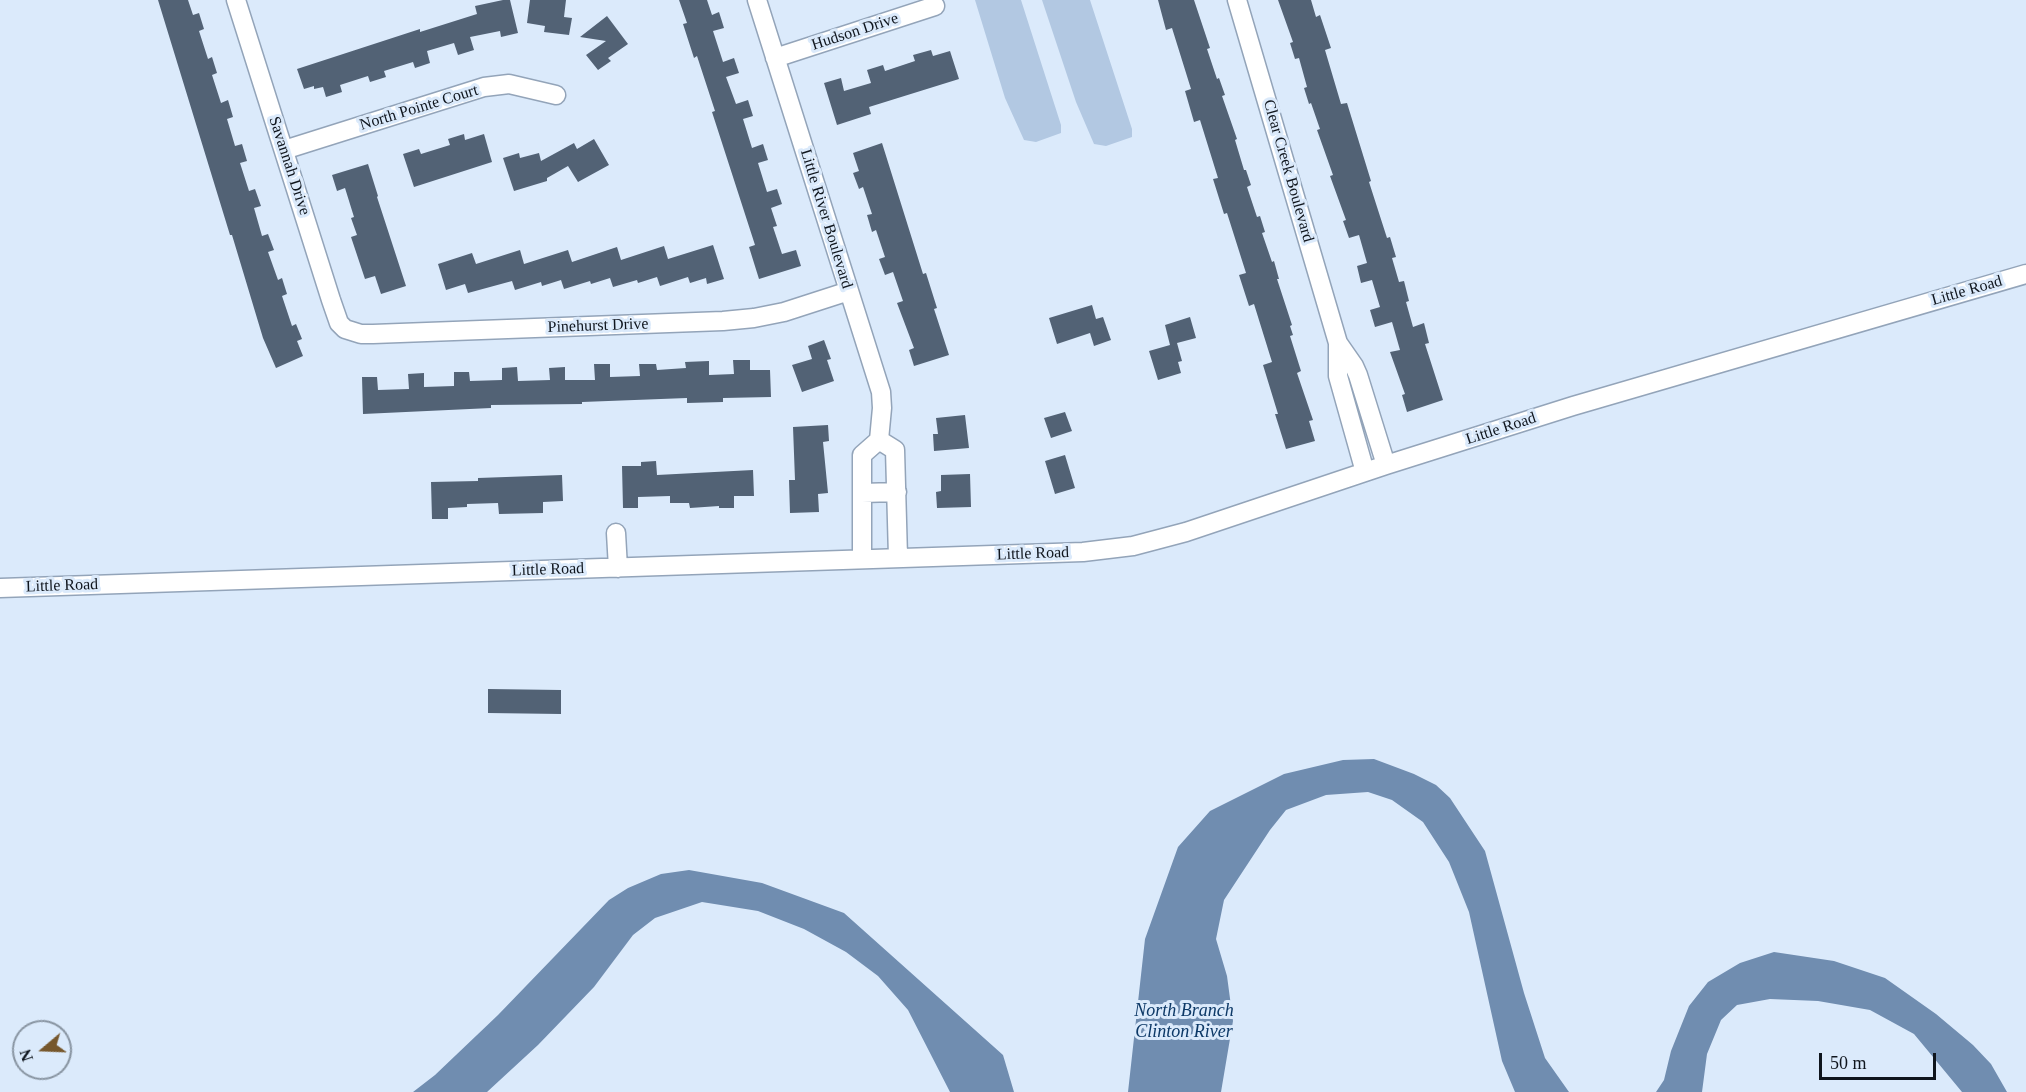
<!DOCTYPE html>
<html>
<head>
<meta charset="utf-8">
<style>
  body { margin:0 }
  #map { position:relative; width:2026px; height:1092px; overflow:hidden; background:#dbeafb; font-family:"Times New Roman",serif }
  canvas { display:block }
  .north { position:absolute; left:12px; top:1020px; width:60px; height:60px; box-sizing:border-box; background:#dbeafb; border:2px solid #8995a2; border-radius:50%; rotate:251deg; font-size:16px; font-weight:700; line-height:24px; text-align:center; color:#0f151d }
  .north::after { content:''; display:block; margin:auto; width:21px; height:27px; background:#76572c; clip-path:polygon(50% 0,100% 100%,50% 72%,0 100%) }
  .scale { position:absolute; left:1819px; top:1053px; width:117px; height:27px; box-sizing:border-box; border:3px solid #0f151d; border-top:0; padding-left:8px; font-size:18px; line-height:21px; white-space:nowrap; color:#0f151d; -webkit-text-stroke:4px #dbeafb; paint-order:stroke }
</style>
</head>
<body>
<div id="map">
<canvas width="2026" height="1092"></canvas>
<div class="north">N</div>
<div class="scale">50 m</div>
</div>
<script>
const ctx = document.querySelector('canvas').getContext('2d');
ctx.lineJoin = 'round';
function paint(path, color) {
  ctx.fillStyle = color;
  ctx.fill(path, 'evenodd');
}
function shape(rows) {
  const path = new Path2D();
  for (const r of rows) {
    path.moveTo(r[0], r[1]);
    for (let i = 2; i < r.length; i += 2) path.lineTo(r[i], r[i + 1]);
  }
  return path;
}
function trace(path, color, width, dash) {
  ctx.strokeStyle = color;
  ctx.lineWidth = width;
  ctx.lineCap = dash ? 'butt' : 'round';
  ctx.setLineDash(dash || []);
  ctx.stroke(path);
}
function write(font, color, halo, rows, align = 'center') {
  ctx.font = font + ' "Times New Roman",serif';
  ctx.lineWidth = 6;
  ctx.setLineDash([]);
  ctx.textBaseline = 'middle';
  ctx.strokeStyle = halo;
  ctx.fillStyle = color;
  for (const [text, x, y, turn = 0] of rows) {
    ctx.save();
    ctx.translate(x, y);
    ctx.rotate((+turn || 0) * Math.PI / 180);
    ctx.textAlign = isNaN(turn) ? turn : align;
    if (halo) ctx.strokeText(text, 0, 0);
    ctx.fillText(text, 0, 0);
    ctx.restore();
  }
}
const green = shape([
  [975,0,1021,0,1061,125,1061,133,1036,142,1024,140,1005,98],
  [1042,0,1090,0,1132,129,1132,137,1106,146,1094,144,1076,102]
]);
const water = shape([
  [1374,759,1414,774,1436,785,1450,798,1485,851,1524,993,1545,1058,1569,1092,1515,1092,1502,1061,1469,912,1449,862,1423,822,1392,800,1368,792,1326,795,1286,810,1270,830,1224,900,1216,939,1227,976,1233,1021,1221,1092,1128,1092,1145,939,1178,847,1210,811,1284,774,1343,760],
  [689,870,762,883,844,913,1003,1055,1014,1092,950,1092,908,1010,878,976,846,952,804,929,758,911,702,902,655,918,633,935,594,987,538,1045,487,1092,413,1092,435,1075,498,1015,609,900,628,888,661,874],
  [1774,952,1834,961,1885,978,1936,1014,1973,1045,1991,1064,2007,1092,1962,1092,1914,1034,1870,1010,1818,1001,1770,999,1737,1005,1721,1020,1707,1054,1702,1092,1656,1092,1664,1080,1671,1051,1689,1006,1708,982,1740,963]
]);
const building = shape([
  [158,0,188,0,193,15,199,13,204,29,199,31,208,59,212,57,217,73,212,75,221,103,228,100,233,117,227,119,235,146,242,144,247,161,240,163,249,191,255,189,261,206,254,208,262,236,268,234,274,250,268,252,278,280,282,278,287,294,282,296,292,326,296,324,302,339,297,341,303,356,276,368,263,338,232,235,230,235],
  [503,0,510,0,518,33,501,37,500,31,470,37,474,50,458,55,454,43,427,51,430,63,415,68,413,62,384,71,386,77,370,82,368,76,340,85,342,92,326,97,323,87,314,89,314,86,304,89,297,69,420,29,420,32,477,14,475,6],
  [530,0,566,0,564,17,572,18,569,35,544,32,545,26,527,23],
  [679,0,707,0,712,15,719,12,724,28,713,31,723,62,734,58,739,73,726,77,736,104,748,100,753,116,743,119,752,148,763,144,768,160,758,163,767,192,777,189,782,204,771,208,777,226,773,227,782,254,796,250,801,266,759,279,749,247,755,245,712,112,715,111,697,56,694,58,683,24,687,23],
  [1158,0,1194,0,1210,48,1207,49,1217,79,1219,78,1225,95,1222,96,1237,139,1235,140,1244,170,1246,170,1251,185,1247,187,1257,217,1260,216,1265,232,1262,233,1272,262,1274,261,1279,279,1277,279,1292,325,1290,326,1293,335,1290,336,1301,371,1297,373,1313,420,1309,421,1315,441,1286,449,1275,414,1278,414,1263,365,1272,362,1254,304,1249,306,1239,275,1246,273,1227,213,1224,214,1213,179,1218,178,1200,120,1194,122,1185,91,1191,89,1172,28,1166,30],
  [1278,0,1311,0,1316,17,1320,15,1331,48,1325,50,1341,104,1347,103,1371,181,1369,182,1387,238,1390,237,1396,257,1392,258,1399,282,1404,281,1409,301,1406,302,1413,327,1424,323,1429,343,1425,344,1443,400,1407,412,1402,395,1405,394,1390,352,1400,350,1392,322,1375,327,1370,310,1380,307,1372,280,1361,283,1357,266,1367,263,1359,235,1349,238,1343,221,1346,220,1330,176,1333,175,1317,130,1320,129,1311,103,1309,104,1304,88,1307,87,1299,58,1295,59,1290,43,1293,42],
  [607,16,628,44,608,58,611,61,598,70,586,55,606,41,580,37],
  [931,50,933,56,950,51,959,79,869,107,871,114,837,125,824,83,841,78,844,91,871,83,867,70,883,65,885,71,915,61,913,55],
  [464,134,465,140,484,134,492,162,414,187,403,154,419,149,421,154,450,145,448,139],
  [594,139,609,165,578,182,568,166,547,178,547,181,514,191,503,158,519,153,520,158,539,153,541,161,574,143,577,149],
  [882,143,923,274,926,273,937,308,934,309,949,355,914,366,909,350,914,348,897,303,903,301,893,272,885,275,879,259,885,257,876,230,872,232,867,215,872,214,863,187,859,189,853,173,859,171,853,153],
  [368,164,378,196,377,197,406,286,381,294,375,276,365,279,351,237,357,235,351,218,354,217,345,188,337,191,332,175],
  [713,245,724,279,707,284,706,278,690,283,688,277,660,286,657,277,638,283,637,280,613,287,610,278,591,284,590,281,564,289,561,280,542,286,541,282,515,290,512,281,468,293,465,284,446,290,438,264,472,253,476,264,520,250,524,264,568,250,572,262,617,247,621,260,664,246,668,259],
  [1092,305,1096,319,1103,317,1111,340,1094,346,1090,333,1057,344,1049,318],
  [1190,317,1196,338,1177,343,1182,361,1178,362,1181,373,1158,380,1149,351,1170,345,1165,325],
  [824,340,831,359,827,360,834,381,802,392,792,365,812,359,808,346],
  [733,360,750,360,750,370,770,370,771,397,723,398,723,402,687,403,687,398,582,402,582,404,491,405,491,408,363,414,362,377,377,377,378,390,409,389,408,374,424,373,424,387,454,386,454,372,469,372,470,381,502,380,502,368,517,367,518,381,550,380,549,368,565,367,565,380,595,380,594,364,610,364,610,377,640,376,639,364,656,364,657,370,686,368,685,362,709,361,709,375,734,374],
  [1065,412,1072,431,1051,438,1044,418],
  [965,415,969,448,934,451,933,434,938,434,936,418],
  [828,425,829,441,823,442,828,493,818,494,819,512,790,513,789,480,795,480,793,427],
  [1065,455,1075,488,1055,494,1045,461],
  [656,461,657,475,753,470,754,496,734,496,734,508,719,508,719,506,690,508,689,503,670,503,670,496,638,497,638,508,623,508,622,466,641,466,641,462],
  [970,474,971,507,937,508,936,492,941,491,941,475],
  [562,475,563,501,543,502,543,513,499,514,498,503,467,504,467,507,448,508,448,519,432,519,431,482,478,481,478,478],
  [488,689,561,690,561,714,488,713]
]);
const minor = shape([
  [236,0,331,300,339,323,345,329,361,334,373,334,723,321,754,318,784,312,849,291],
  [757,0,881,392,882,408,879,440],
  [1237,0,1338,343],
  [775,58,935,6],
  [284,150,484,87,509,84,556,95],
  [1365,472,1338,376,1338,343,1354,366,1358,375,1386,465],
  [862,493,897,492],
  [616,533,618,568],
  [862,558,862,455,879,440,895,450,898,557],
  [0,588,1083,552,1133,546,1186,532,1386,465,1573,406,2026,274]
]);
const streetNames = [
  ["Hudson Drive",855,32,-18],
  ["North Pointe Court",419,108,-17],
  ["Savannah Drive",289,166,72],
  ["Clear Creek Boulevard",1288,171,74],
  ["Little River Boulevard",826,219,73],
  ["Little Road",1967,291,-16],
  ["Pinehurst Drive",598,326,-2],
  ["Little Road",1501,429,-18],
  ["Little Road",1033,554,-2],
  ["Little Road",548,570,-2],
  ["Little Road",62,586,-2]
];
const waterNames = [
  ["North Branch",1184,1011],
  ["Clinton River",1184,1032]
];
paint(green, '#b2c8e2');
paint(water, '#708db0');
paint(building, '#526275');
trace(minor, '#93a4b9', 21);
trace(minor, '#fff', 18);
write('16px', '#0f151d', '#dbeafb', streetNames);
write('italic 18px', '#0d3967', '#dbeafb', waterNames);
</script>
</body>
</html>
